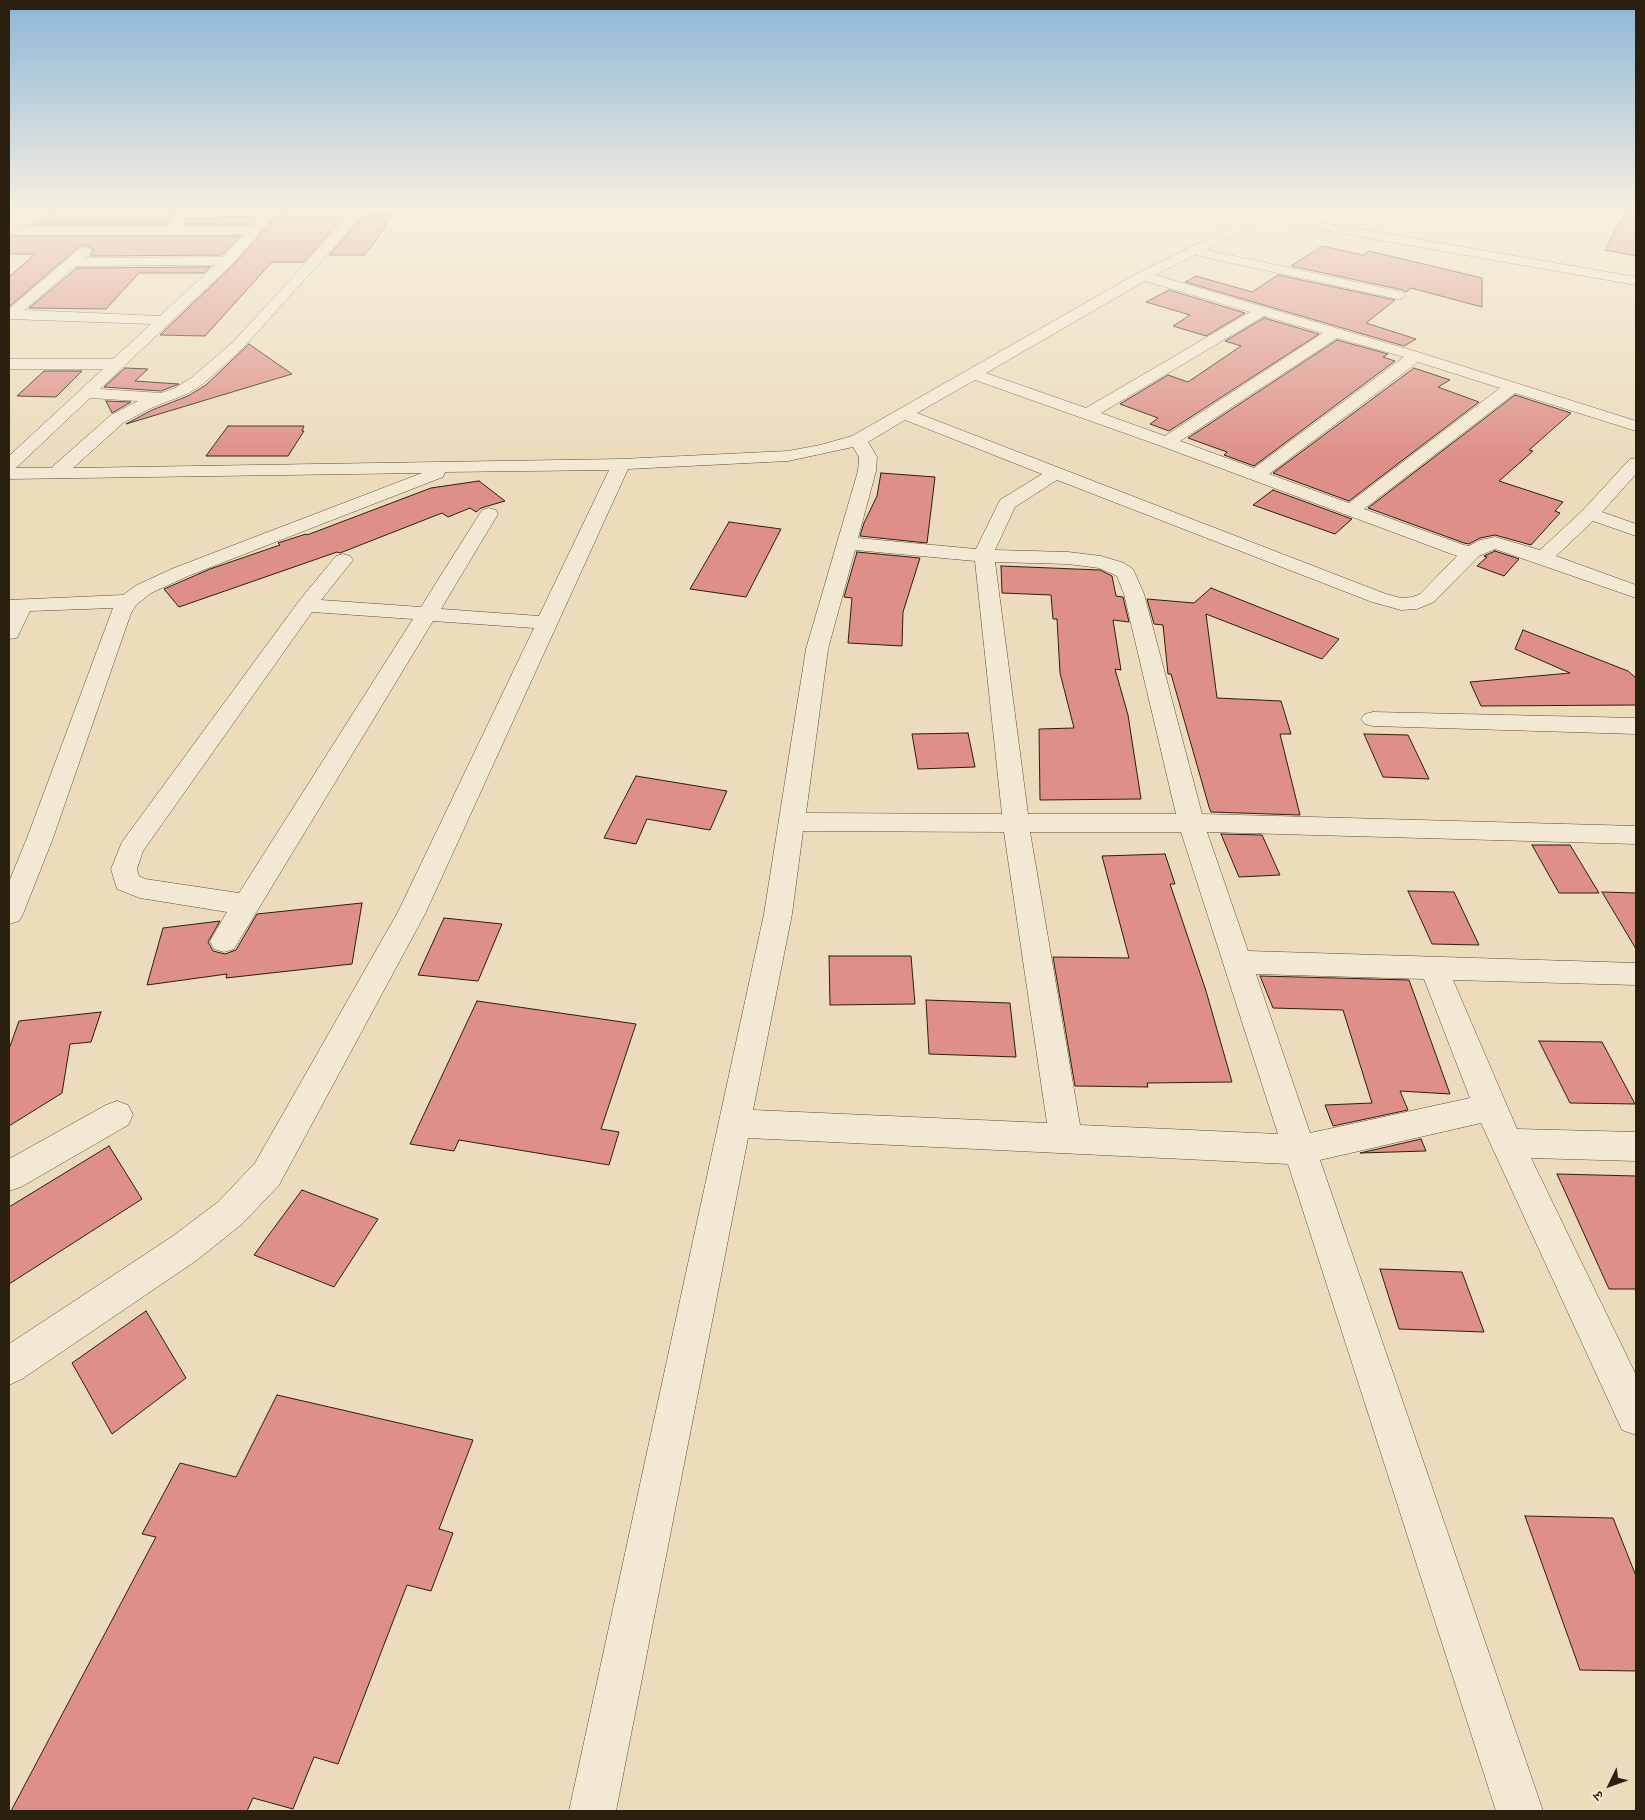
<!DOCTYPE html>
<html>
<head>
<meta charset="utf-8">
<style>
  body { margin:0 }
  #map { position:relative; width:1645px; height:1820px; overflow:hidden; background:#ecdcbb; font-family:"IM FELL DW Pica","Noto Serif Devanagari",serif }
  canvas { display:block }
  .frame { position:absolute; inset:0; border:10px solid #2b1f0f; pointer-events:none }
  .north { position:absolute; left:1585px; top:1760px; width:50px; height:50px; -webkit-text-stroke:4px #f3e8d3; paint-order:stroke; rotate:228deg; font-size:14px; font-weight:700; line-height:20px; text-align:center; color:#2b1f0f }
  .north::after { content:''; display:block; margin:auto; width:18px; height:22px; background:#2b1f0f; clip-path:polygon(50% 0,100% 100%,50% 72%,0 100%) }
</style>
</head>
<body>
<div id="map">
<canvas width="1645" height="1820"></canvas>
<div class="frame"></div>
<div class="north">उ</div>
</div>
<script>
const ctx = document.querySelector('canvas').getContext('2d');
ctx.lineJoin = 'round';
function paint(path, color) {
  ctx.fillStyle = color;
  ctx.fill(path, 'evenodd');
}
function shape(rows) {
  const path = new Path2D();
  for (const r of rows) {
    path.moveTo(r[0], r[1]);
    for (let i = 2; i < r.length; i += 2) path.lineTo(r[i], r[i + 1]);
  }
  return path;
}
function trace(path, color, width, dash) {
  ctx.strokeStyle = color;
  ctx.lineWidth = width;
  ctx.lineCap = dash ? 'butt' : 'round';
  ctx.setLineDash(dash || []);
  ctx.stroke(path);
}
const building = shape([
  [56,207,181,207,166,224,30,224,56,207],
  [352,207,304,262,272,262,205,336,160,335,233,265,284,208,352,207],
  [1628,207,1636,207,1636,256,1605,250,1628,207],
  [366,214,393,214,370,249,364,255,329,255,366,214],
  [258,216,251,224,184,224,189,218,258,216],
  [11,236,241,236,222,255,90,256,93,252,93,249,86,245,80,246,9,307,9,277,35,254,9,254,9,237,11,236],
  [1322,246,1363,255,1369,251,1482,278,1482,307,1411,288,1406,292,1403,290,1291,266,1322,246],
  [210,267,204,273,139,273,106,309,29,308,77,268,210,267],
  [1278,275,1395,300,1366,323,1416,339,1404,346,1185,282,1196,276,1252,292,1278,275],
  [1169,290,1245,313,1206,336,1173,326,1190,315,1146,302,1169,290],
  [1264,318,1319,334,1169,431,1150,424,1158,418,1120,404,1168,375,1188,382,1241,346,1225,341,1264,318],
  [1337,340,1388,354,1383,357,1395,361,1254,466,1224,455,1227,452,1188,438,1337,340],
  [249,344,292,374,126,424,152,410,188,396,206,385,249,344],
  [125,368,148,369,135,381,179,384,161,391,104,387,125,368],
  [1414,368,1450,380,1438,387,1479,402,1349,501,1273,473,1414,368],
  [44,371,82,371,56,397,17,396,44,371],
  [1515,395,1571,413,1529,450,1533,451,1499,481,1563,502,1555,511,1560,513,1531,545,1495,535,1480,538,1469,544,1464,543,1368,508,1515,395],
  [106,401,131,402,112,413,106,401],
  [228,426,304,426,302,431,304,431,288,456,206,456,228,426],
  [881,473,935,477,927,543,860,536,864,523,877,496,881,473],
  [479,481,505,501,481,508,476,512,470,508,448,517,442,513,340,553,337,552,179,607,164,589,210,569,280,545,278,543,306,534,307,535,431,488,479,481],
  [1273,490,1352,519,1335,534,1253,505,1273,490],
  [729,522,781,529,746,597,690,589,729,522],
  [1495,551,1519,559,1504,576,1477,566,1487,557,1484,556,1495,551],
  [857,552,920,558,903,612,902,646,848,643,852,598,844,597,857,552],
  [1001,566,1100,570,1112,576,1116,596,1123,597,1129,622,1113,620,1121,670,1115,669,1128,715,1141,799,1040,800,1039,729,1074,728,1060,673,1057,619,1053,619,1051,595,1002,593,1001,566],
  [1211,588,1339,639,1322,659,1206,614,1217,698,1281,701,1291,734,1280,734,1300,815,1211,812,1209,807,1171,674,1168,674,1163,625,1154,624,1147,599,1194,603,1211,588],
  [1523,630,1628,671,1636,678,1636,705,1481,706,1470,682,1570,673,1515,649,1523,630],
  [968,733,975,767,918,769,912,734,968,733],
  [1364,734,1408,735,1429,779,1383,777,1364,734],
  [636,776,727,791,710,830,647,819,636,844,604,838,636,776],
  [1221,834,1262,835,1280,875,1239,877,1221,834],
  [1532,845,1570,845,1599,893,1559,893,1532,845],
  [1165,854,1175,884,1170,884,1206,991,1232,1082,1147,1083,1148,1087,1075,1086,1053,957,1129,958,1102,856,1165,854],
  [1408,891,1454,892,1479,945,1432,944,1408,891],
  [1602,892,1636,893,1636,949,1602,892],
  [362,903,352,964,226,978,227,974,147,985,163,928,220,921,208,942,213,951,225,954,236,950,257,914,362,903],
  [444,918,502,924,478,981,418,975,444,918],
  [829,956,911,956,915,1004,830,1005,829,956],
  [1260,976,1409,980,1450,1094,1400,1091,1408,1110,1333,1126,1325,1105,1372,1103,1343,1010,1273,1008,1260,976],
  [926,1000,1010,1003,1016,1057,929,1054,926,1000],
  [477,1001,636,1024,601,1129,619,1132,609,1165,459,1140,454,1151,410,1144,477,1001],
  [101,1012,91,1042,70,1044,62,1093,9,1126,9,1049,19,1021,101,1012],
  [1539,1041,1602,1042,1635,1104,1570,1103,1539,1041],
  [1421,1139,1426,1151,1360,1153,1421,1139],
  [109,1146,142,1199,9,1284,9,1207,109,1146],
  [1557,1174,1636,1176,1636,1289,1609,1289,1557,1174],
  [302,1190,378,1219,334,1287,254,1255,302,1190],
  [1380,1269,1462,1272,1484,1332,1399,1329,1380,1269],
  [146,1311,186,1378,112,1434,72,1363,146,1311],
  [277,1395,473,1440,439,1529,453,1533,431,1591,407,1585,338,1764,314,1757,293,1809,253,1798,247,1811,11,1811,156,1537,142,1534,180,1463,236,1477,277,1395],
  [1525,1516,1613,1518,1636,1576,1636,1671,1580,1670,1525,1516]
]);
const minor = shape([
  [14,207,29,207,13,219,9,220,9,211,14,207],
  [184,207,197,207,180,226,252,226,270,207,283,207,232,264,100,389,161,393,175,388,191,378,233,342,357,207,370,207,243,348,203,384,187,394,151,408,123,423,73,468,621,459,788,451,820,445,852,436,1138,273,1259,213,1265,207,1279,207,1273,214,1636,277,1636,285,1265,220,1206,250,1398,291,1403,292,1405,295,1403,298,1398,299,1195,255,1155,275,1421,353,1636,421,1636,431,1515,393,1364,509,1464,545,1469,546,1480,540,1495,537,1540,550,1583,510,1630,459,1636,458,1636,474,1602,512,1636,524,1636,536,1593,521,1556,556,1636,585,1636,598,1495,549,1479,556,1434,602,1417,609,1401,610,1372,602,1057,480,1015,507,995,550,1068,552,1101,556,1124,563,1133,569,1144,594,1202,814,1636,826,1636,844,1207,832,1248,951,1636,963,1636,985,1453,980,1517,1129,1636,1132,1636,1161,1531,1158,1636,1375,1636,1435,1622,1430,1481,1123,1320,1160,1543,1811,1496,1811,1288,1164,748,1138,616,1811,569,1811,764,914,806,649,858,471,859,457,853,447,788,461,628,469,425,914,279,1185,242,1224,197,1260,22,1379,9,1385,9,1344,173,1236,218,1202,255,1163,398,912,534,628,433,621,234,949,224,952,214,949,210,941,227,912,140,898,117,889,111,869,122,842,299,601,336,556,343,554,350,556,353,560,321,600,421,607,482,510,489,508,496,510,498,514,441,609,539,616,609,470,445,472,443,477,188,576,151,593,136,605,131,613,53,838,23,914,19,921,9,924,9,882,27,838,113,608,30,611,17,638,9,639,9,600,123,595,137,585,174,568,422,473,9,479,9,456,103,369,9,369,9,359,113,359,151,324,10,319,9,309,80,248,85,247,92,251,85,258,223,257,245,234,9,234,9,226,167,226,184,207],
  [215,265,160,316,24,310,76,266,215,265],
  [1145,281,1250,312,1086,408,986,373,1145,281],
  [1264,316,1323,333,1165,436,1101,413,1264,316],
  [1337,338,1404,357,1254,468,1180,441,1337,338],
  [1418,362,1500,388,1349,503,1269,474,1418,362],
  [975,380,1161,446,1457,556,1420,594,1413,597,1401,598,1386,594,917,413,975,380],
  [90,398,138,401,111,415,51,468,16,468,90,398],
  [905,420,1042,474,1000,500,976,549,858,538,876,471,877,457,868,442,905,420],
  [855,550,975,561,1002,814,806,813,828,649,855,550],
  [995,562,1068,564,1099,568,1117,576,1124,594,1176,814,1028,814,995,562],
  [312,612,413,619,239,893,145,879,139,876,137,869,143,851,312,612],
  [803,831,1004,832,1047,1123,753,1110,792,914,803,831],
  [1030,832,1181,832,1278,1134,1080,1125,1030,832],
  [1256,974,1424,979,1470,1098,1310,1133,1256,974],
  [1373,712,1636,718,1636,734,1373,726,1365,724,1361,719,1365,714,1373,712],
  [117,1101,128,1105,133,1115,128,1125,21,1187,9,1191,9,1159,106,1105,117,1101]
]);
paint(building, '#dd8f88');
trace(building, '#2b1f0f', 1);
trace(minor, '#5b4e3a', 1);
paint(minor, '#f3e8d3');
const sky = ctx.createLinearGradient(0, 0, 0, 462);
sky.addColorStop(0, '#8bb6d6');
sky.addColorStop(0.45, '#f6efe0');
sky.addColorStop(1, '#f6efe000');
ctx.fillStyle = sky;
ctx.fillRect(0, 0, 1645, 462);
</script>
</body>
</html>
